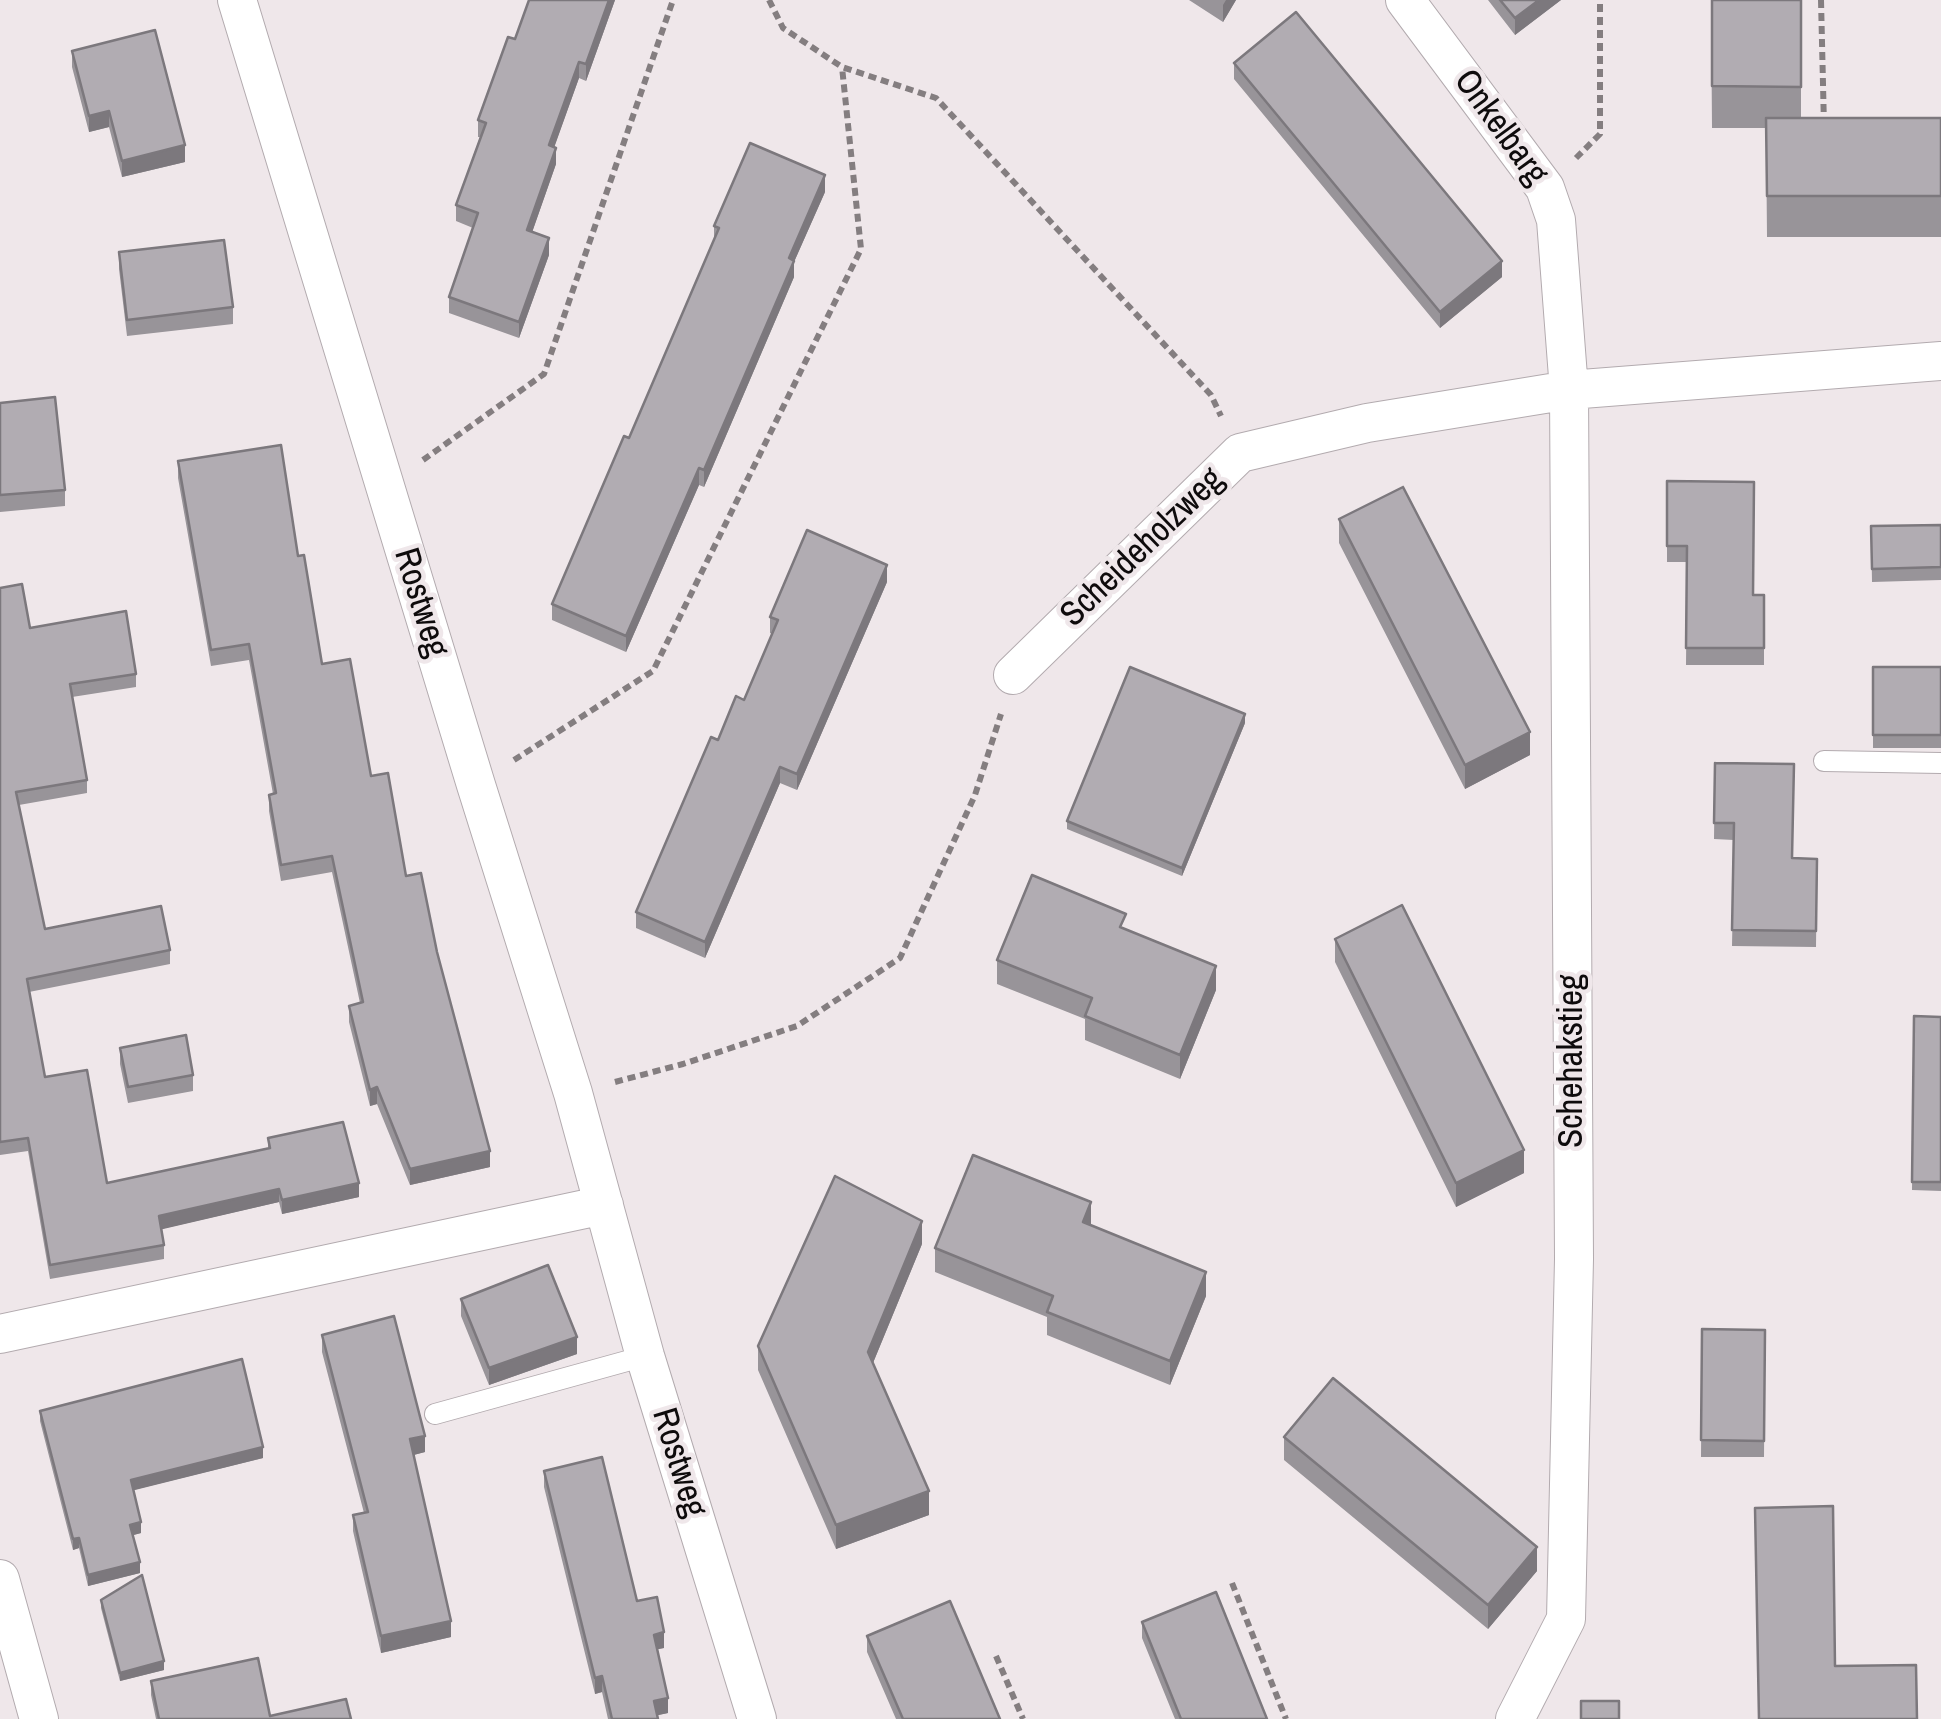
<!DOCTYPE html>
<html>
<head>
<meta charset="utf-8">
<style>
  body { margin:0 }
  canvas { display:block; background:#efe7ea }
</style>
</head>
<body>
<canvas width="1941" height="1719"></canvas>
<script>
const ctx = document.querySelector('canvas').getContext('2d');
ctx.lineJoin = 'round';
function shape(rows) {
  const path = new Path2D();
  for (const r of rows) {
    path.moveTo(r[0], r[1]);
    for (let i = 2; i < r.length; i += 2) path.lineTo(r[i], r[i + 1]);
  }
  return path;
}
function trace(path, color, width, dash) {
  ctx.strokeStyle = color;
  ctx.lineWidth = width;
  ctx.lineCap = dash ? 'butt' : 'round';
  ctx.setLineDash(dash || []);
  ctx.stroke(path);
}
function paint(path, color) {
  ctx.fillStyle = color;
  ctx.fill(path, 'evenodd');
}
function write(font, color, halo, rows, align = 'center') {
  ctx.font = font + ' "Archivo Narrow",sans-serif';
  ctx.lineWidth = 9;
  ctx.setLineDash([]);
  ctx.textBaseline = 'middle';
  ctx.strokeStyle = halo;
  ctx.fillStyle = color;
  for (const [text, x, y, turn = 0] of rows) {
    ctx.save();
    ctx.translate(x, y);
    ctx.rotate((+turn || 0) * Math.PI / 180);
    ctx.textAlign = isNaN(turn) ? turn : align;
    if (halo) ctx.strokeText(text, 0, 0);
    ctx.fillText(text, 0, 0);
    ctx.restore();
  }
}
const path = shape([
  [769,0,783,28,842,67,936,98,1211,395,1221,416],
  [1821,0,1824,126],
  [1576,158,1600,134,1600,0],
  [423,460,544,374,673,0],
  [514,760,653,671,861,249,842,67],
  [615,1082,683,1064,797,1026,900,958,975,795,1001,714],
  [1232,1583,1286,1719],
  [996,1656,1023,1719]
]);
const service = shape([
  [1824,761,1941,763],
  [435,1414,645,1356]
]);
const minor = shape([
  [237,0,476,785,573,1093,645,1356,757,1719],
  [1405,0,1545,188,1556,220,1569,390,1574,1259,1566,1619,1515,1719],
  [1013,675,1240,453,1367,423,1569,390,1941,361],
  [0,1334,604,1205],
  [0,1579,39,1719]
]);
const wall = shape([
  [529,0,615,0,586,81,579,78,554,147,556,164,532,232,549,255,519,338,449,313,449,297,473,228,456,221,456,205,480,137,478,137,478,120,515,39],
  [1189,0,1236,0,1223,22],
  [1488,0,1561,0,1515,35],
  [1711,0,1801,0,1801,118,1941,118,1941,237,1767,237,1766,128,1712,128],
  [72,51,185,162,122,177,109,127,89,132,72,67],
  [1234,63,1502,277,1440,328,1234,79],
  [825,192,794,262,794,277,704,487,699,485,626,652,552,620,552,604,629,438,714,241,714,226],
  [119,252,233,307,233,324,127,336,119,269],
  [0,403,65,490,65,506,0,512],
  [178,461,298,556,322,664,371,776,406,876,437,952,490,1167,410,1185,377,1104,370,1106,349,1022,349,1006,360,1003,332,872,281,881,269,811,269,795,273,794,249,660,211,666,178,478],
  [1667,481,1753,595,1764,595,1764,665,1686,665,1687,562,1667,562],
  [1339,519,1530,755,1465,789,1339,543],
  [1941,525,1941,580,1872,582,1871,526],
  [887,582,797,790,780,783,705,958,636,928,636,912,718,740,744,700,772,634,770,633,770,617],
  [0,588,30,628,136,674,136,687,72,697,87,780,87,793,19,805,45,929,170,950,170,964,29,992,45,1077,107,1183,268,1148,268,1138,359,1197,282,1214,279,1202,161,1229,164,1245,164,1259,50,1279,28,1151,0,1155],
  [1873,667,1941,667,1941,748,1873,748],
  [1245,723,1182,876,1067,829,1067,821],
  [1715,763,1793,858,1817,859,1816,947,1732,946,1734,840,1714,839],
  [1126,930,1216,990,1180,1079,1085,1040,1085,1019,997,984,997,960],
  [1335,939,1524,1173,1456,1207,1335,962],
  [1914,1016,1941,1017,1941,1191,1912,1190],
  [120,1048,193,1075,193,1091,128,1103,120,1064],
  [1091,1226,1206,1296,1170,1385,1047,1335,1047,1317,935,1272,935,1248],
  [922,1244,873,1363,929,1515,836,1549,758,1370,758,1346],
  [461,1299,577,1354,489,1385,461,1316],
  [1702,1329,1765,1330,1764,1457,1701,1457],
  [322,1335,425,1452,413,1455,451,1637,381,1653,353,1531,353,1515,364,1513,322,1352],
  [40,1411,263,1458,133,1490,141,1533,133,1535,140,1573,88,1586,79,1548,73,1550,40,1421],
  [1284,1437,1537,1571,1488,1629,1284,1460],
  [544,1471,637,1601,664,1648,657,1649,668,1713,658,1715,658,1719,608,1719,602,1692,595,1694,544,1487],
  [101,1600,164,1670,120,1681,101,1608],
  [1142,1622,1267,1719,1175,1719,1142,1638],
  [867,1636,1000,1719,896,1719,867,1652],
  [151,1681,270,1716,351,1719,156,1719,151,1695]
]);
const shadedWall = shape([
  [609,0,615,0,586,81,586,64],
  [1226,0,1236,0,1223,22,1223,5],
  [1539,0,1561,0,1515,35,1515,18],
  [579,62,579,78,549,162,549,145],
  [109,111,109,127,89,132,89,116],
  [185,145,185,162,122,177,122,161],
  [556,148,556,164,527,247,527,230],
  [825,175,825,192,794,262,794,277,704,487,704,470,789,258],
  [549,238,549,255,519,338,519,322],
  [1502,261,1502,277,1440,328,1440,312],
  [699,468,699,485,626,652,626,636],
  [887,565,887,582,797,790,797,774],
  [1245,714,1245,723,1182,876,1182,868],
  [1530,732,1530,755,1465,789,1465,765],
  [780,767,780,783,705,958,705,942],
  [1216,966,1216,990,1180,1079,1180,1055],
  [377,1087,377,1104,370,1106,370,1090],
  [1524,1150,1524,1173,1456,1207,1456,1183],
  [490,1151,490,1167,410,1185,410,1169],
  [359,1183,359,1197,282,1214,282,1200],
  [279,1189,279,1202,159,1230,159,1216],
  [1091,1202,1091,1226,1083,1222],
  [922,1221,922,1244,868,1375,868,1352],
  [1206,1272,1206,1296,1170,1385,1170,1361],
  [577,1337,577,1354,489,1385,489,1368],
  [425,1436,425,1452,410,1456,410,1439],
  [263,1447,263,1458,131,1491,131,1480],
  [929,1491,929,1515,836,1549,836,1525],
  [141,1522,141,1533,130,1536,130,1525],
  [79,1538,79,1548,73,1550,73,1539],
  [1537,1547,1537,1571,1488,1629,1488,1605],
  [140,1562,140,1573,88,1586,88,1575],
  [451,1621,451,1637,381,1653,381,1636],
  [664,1632,664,1648,654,1650,654,1635],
  [164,1661,164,1670,120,1681,120,1673],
  [602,1676,602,1692,595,1694,595,1678],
  [668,1698,668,1713,654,1716,654,1701]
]);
const building = shape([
  [529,0,609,0,586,64,579,62,549,145,556,148,527,230,549,238,519,322,449,297,478,213,456,205,486,123,478,120,508,37,515,39,529,0],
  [1500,0,1539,0,1515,18,1500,0],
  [1712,0,1801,0,1801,87,1712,86,1712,0],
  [1296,12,1502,261,1440,312,1234,63,1296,12],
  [155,30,185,145,122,161,109,111,89,116,72,51,155,30],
  [1766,118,1941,118,1941,196,1767,196,1766,118],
  [750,143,825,175,789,258,794,261,704,470,699,468,626,636,552,604,624,436,629,438,719,228,714,226,750,143],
  [224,240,233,307,127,320,119,252,224,240],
  [55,397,65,490,0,495,0,403,55,397],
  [281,445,298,556,304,555,322,664,350,659,371,776,388,773,406,876,421,873,437,952,490,1151,410,1169,377,1087,370,1090,349,1006,363,1002,332,856,281,865,269,795,276,793,249,644,211,650,178,461,281,445],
  [1667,481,1754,482,1753,595,1764,595,1764,648,1686,648,1687,546,1667,546,1667,481],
  [1403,487,1530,732,1465,765,1339,519,1403,487],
  [1941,525,1941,567,1872,569,1871,526,1941,525],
  [807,530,887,565,797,774,780,767,705,942,636,912,711,737,718,740,736,696,744,700,778,620,770,617,807,530],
  [22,584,30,628,126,611,136,674,70,684,87,780,16,792,45,929,161,906,170,950,27,979,45,1077,87,1070,107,1183,270,1148,268,1138,343,1122,359,1183,282,1200,279,1189,159,1216,164,1245,50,1265,28,1138,0,1142,0,588,22,584],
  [1130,667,1245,714,1182,868,1067,821,1130,667],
  [1873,667,1941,667,1941,735,1873,735,1873,667],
  [1715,763,1794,764,1792,858,1817,859,1816,931,1732,930,1734,823,1714,823,1715,763],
  [1032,875,1126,914,1120,927,1216,966,1180,1055,1085,1016,1092,998,997,960,1032,875],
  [1402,905,1524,1150,1456,1183,1335,939,1402,905],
  [1914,1016,1941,1017,1941,1182,1912,1182,1914,1016],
  [186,1035,193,1075,128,1087,120,1048,186,1035],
  [973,1155,1091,1202,1083,1222,1206,1272,1170,1361,1047,1312,1053,1296,935,1248,973,1155],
  [835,1176,922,1221,868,1352,929,1491,836,1525,758,1346,835,1176],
  [548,1265,577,1337,489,1368,461,1299,548,1265],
  [394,1316,425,1436,410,1439,451,1621,381,1636,353,1515,368,1512,322,1335,394,1316],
  [1702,1329,1765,1330,1764,1441,1701,1440,1702,1329],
  [242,1359,263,1447,131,1480,141,1522,130,1525,140,1562,88,1575,79,1538,73,1539,40,1411,242,1359],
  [1333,1378,1537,1547,1488,1605,1284,1437,1333,1378],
  [602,1457,637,1601,657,1597,664,1632,654,1635,668,1698,654,1701,658,1719,612,1719,602,1676,595,1678,544,1471,602,1457],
  [1833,1506,1835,1666,1916,1665,1917,1719,1759,1719,1755,1508,1833,1506],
  [142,1575,164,1661,120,1673,101,1600,142,1575],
  [1216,1592,1267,1719,1181,1719,1142,1622,1216,1592],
  [950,1601,1000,1719,903,1719,867,1636,950,1601],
  [258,1658,270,1716,346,1699,351,1719,159,1719,151,1681,258,1658],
  [1581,1701,1619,1701,1619,1719,1581,1719,1581,1701]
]);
const streetNames = [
  ["Onkelbarg",1500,128,54],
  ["Scheideholzweg",1143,548,-44],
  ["Rostweg",420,603,73],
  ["Schehakstieg",1573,1061,-90],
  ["Rostweg",678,1463,73]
];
trace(service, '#b3abaf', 22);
trace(minor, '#b3abaf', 40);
trace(path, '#847e80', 6, [8, 5]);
trace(service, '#fff', 20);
trace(minor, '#fff', 38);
paint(wall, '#989499');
paint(shadedWall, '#7c787d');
paint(building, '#b1acb2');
trace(building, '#7c787d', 2.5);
write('35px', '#0e0b0c', '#efe7ea', streetNames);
</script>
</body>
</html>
